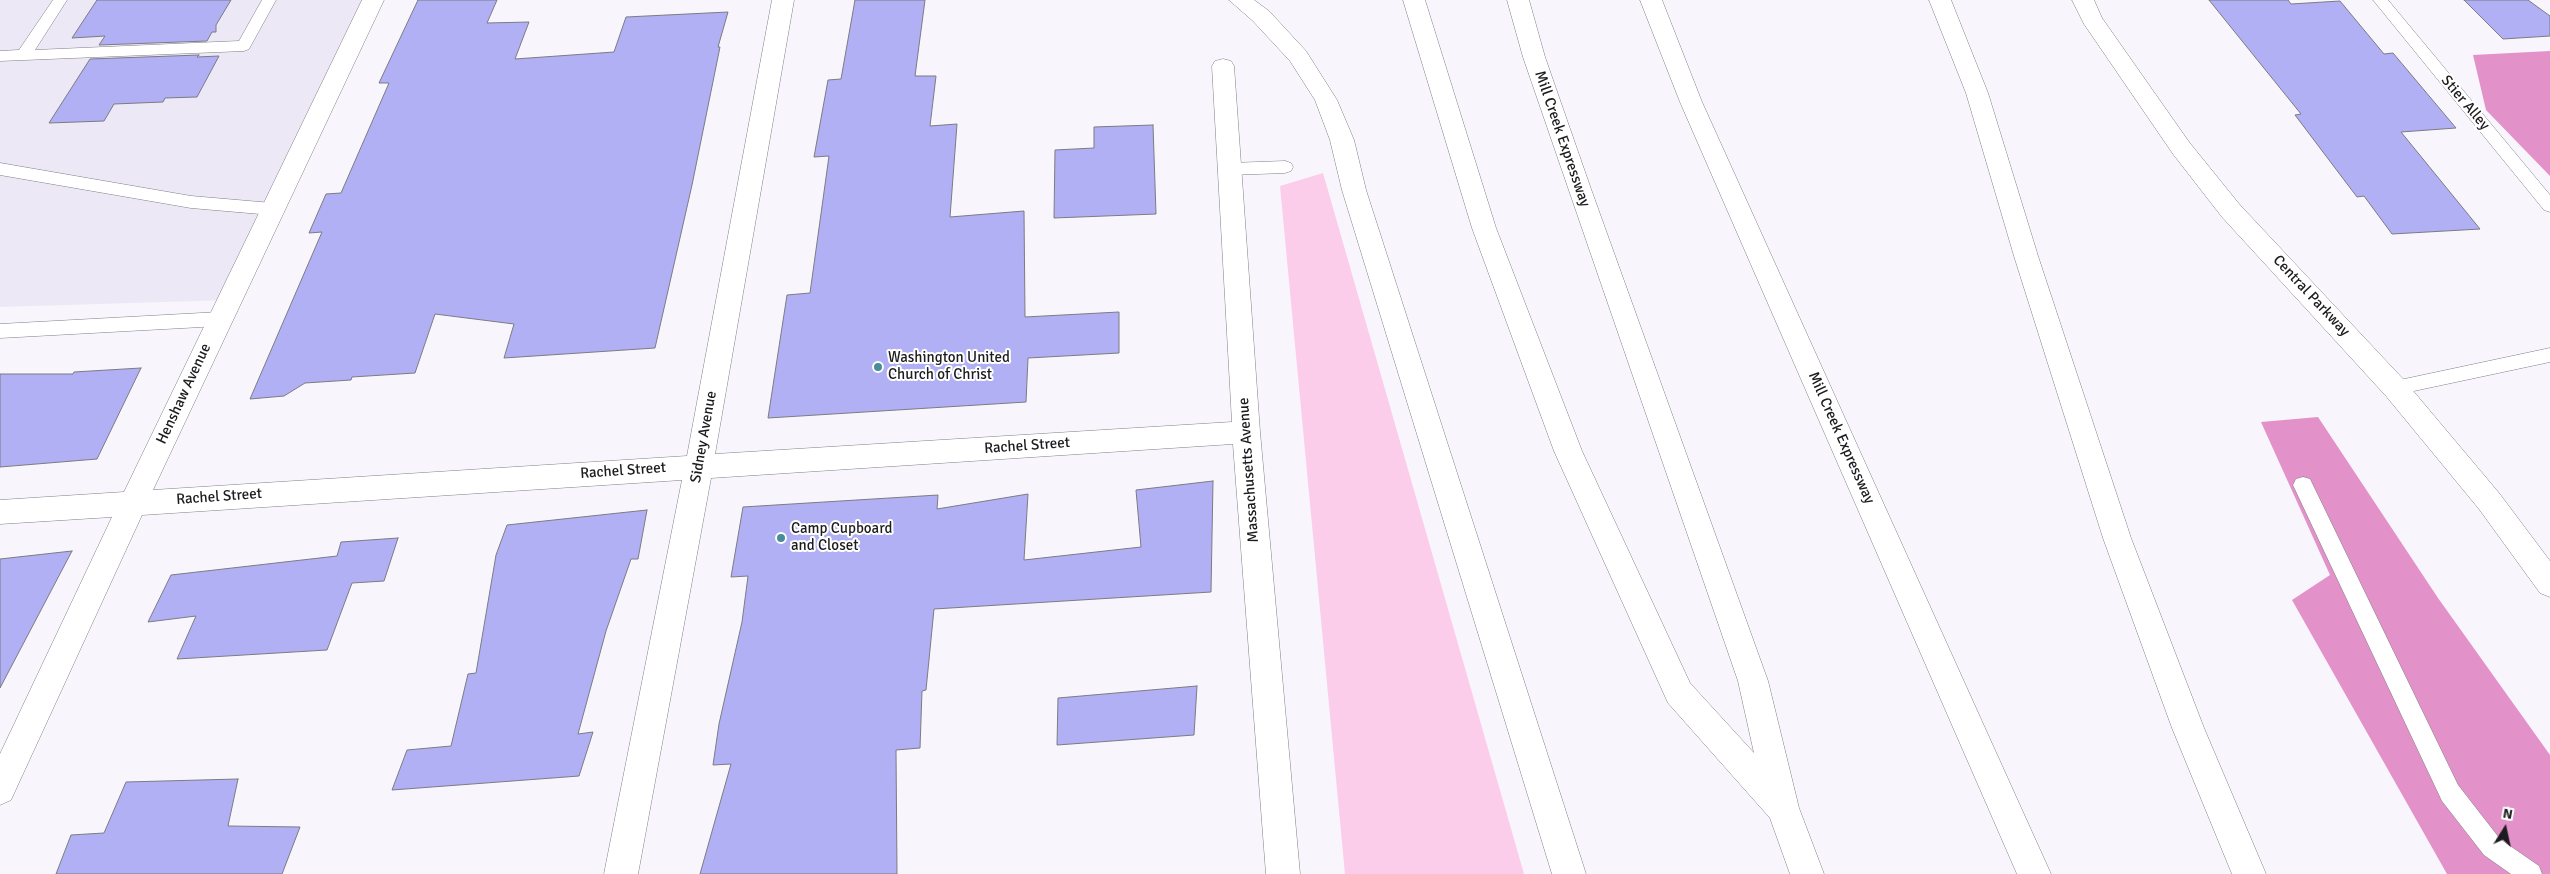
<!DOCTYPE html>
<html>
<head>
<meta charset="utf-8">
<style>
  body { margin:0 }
  #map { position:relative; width:2550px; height:874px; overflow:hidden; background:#f8f5fc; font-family:Signika,sans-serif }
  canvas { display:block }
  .north { position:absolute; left:2480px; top:804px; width:50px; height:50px; -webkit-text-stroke:4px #fff; paint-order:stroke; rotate:10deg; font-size:14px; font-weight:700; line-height:20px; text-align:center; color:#1c1b1d }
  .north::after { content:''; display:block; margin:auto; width:18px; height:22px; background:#1c1b1d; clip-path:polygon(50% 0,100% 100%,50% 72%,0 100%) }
</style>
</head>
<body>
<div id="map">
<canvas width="2550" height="874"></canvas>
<div class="north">N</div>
</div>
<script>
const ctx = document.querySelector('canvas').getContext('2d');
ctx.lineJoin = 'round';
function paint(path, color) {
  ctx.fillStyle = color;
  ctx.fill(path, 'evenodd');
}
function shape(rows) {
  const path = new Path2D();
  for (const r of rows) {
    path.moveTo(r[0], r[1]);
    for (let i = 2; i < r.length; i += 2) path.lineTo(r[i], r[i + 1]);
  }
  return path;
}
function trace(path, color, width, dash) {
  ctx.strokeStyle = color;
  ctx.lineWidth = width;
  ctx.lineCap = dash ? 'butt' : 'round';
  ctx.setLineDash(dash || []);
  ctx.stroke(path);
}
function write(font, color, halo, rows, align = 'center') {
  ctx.font = font + ' Signika,sans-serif';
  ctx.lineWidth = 4;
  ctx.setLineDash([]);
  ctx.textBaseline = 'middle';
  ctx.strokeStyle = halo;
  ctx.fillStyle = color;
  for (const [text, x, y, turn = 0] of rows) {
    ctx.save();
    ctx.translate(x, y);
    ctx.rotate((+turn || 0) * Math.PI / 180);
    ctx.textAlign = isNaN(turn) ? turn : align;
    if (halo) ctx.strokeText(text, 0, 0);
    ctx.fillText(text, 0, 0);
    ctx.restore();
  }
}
const built = shape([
  [0,0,372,0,229,300,0,307]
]);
const green = shape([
  [1323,173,1524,874,1345,874,1280,186]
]);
const forest = shape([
  [2550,51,2550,176,2486,110,2473,55],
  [2318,417,2438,598,2550,755,2550,874,2447,874,2292,600,2330,575,2261,422]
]);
const building = shape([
  [97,0,231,0,216,25,216,32,212,32,207,41,99,45,105,36,72,38,97,0],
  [418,0,497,0,487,23,529,22,515,59,614,52,626,17,728,12,718,47,720,47,692,185,655,348,504,358,514,324,435,314,415,373,352,377,351,380,305,383,284,396,250,399,322,232,309,233,326,194,341,193,389,83,379,83,418,0],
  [855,0,925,0,915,76,936,76,930,126,957,124,950,217,1024,211,1025,317,1119,312,1119,353,1028,358,1026,402,768,418,787,295,810,293,829,156,814,157,828,80,841,79,855,0],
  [2209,0,2288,0,2291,4,2340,1,2384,54,2393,53,2456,128,2401,132,2480,229,2392,234,2364,196,2357,197,2295,115,2301,114,2209,0],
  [2464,0,2528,0,2550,16,2550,36,2503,39,2464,0],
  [199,55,197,57,219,56,197,97,165,98,163,102,114,104,104,121,49,123,90,59,199,55],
  [1153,125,1156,214,1054,218,1055,150,1094,148,1094,127,1153,125],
  [141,368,97,459,0,467,0,374,73,374,74,372,141,368],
  [1213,481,1211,592,934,609,926,690,922,691,920,748,896,750,897,874,700,874,731,764,713,765,719,724,742,622,748,576,731,577,743,507,938,495,937,509,1028,494,1024,560,1141,547,1136,490,1213,481],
  [647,510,638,559,631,559,606,631,578,734,593,732,579,776,392,790,407,750,451,746,468,674,476,673,496,555,507,525,647,510],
  [398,538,384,581,352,583,327,650,177,659,196,616,148,622,171,575,337,556,341,542,398,538],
  [72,551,0,688,0,559,72,551],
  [1197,686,1194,735,1057,745,1058,698,1197,686],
  [238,779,228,826,300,827,282,874,56,874,71,835,104,833,126,782,238,779]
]);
const lane = shape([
  [53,0,67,0,35,50,239,41,262,0,276,0,249,49,244,51,0,61,0,51,19,50,53,0],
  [2373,0,2388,0,2550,195,2550,212,2544,210,2373,0],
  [1285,161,1291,163,1293,167,1291,171,1285,173,1230,175,1224,173,1222,169,1224,165,1230,163,1285,161],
  [0,163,191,196,272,203,278,205,280,209,278,213,272,215,191,208,0,175,0,163],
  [220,312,226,314,229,319,226,324,220,326,0,338,0,324,220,312],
  [2550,348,2550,362,2395,395,2389,393,2386,388,2389,383,2395,381,2550,348],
  [2303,477,2310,479,2458,785,2500,839,2539,866,2542,874,2511,874,2484,855,2442,801,2293,485,2296,479,2303,477]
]);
const street = shape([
  [362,0,384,0,153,490,687,456,772,0,794,0,715,454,1232,422,1212,66,1215,61,1223,59,1231,61,1234,66,1260,432,1300,874,1266,874,1233,444,711,478,638,874,604,874,682,480,142,515,11,800,0,805,0,754,112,517,0,524,0,500,124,492,362,0]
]);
const primary = shape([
  [2072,0,2094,0,2102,18,2189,142,2240,205,2404,380,2499,493,2550,561,2550,597,2540,593,2479,509,2386,396,2222,217,2173,154,2084,24,2072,0]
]);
const highway = shape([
  [1229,0,1254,0,1269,11,1306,51,1337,100,1354,140,1366,190,1586,874,1552,874,1342,190,1330,140,1315,100,1290,61,1253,21,1229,0],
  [1403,0,1425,0,1496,228,1582,451,1690,683,1754,753,1738,681,1523,57,1507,0,1529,0,1545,57,1591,189,1768,681,1799,808,1824,874,1790,874,1770,818,1668,703,1554,451,1472,228,1403,0],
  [1640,0,1662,0,1702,102,2051,874,2017,874,1680,102,1640,0],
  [1929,0,1951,0,1988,93,2038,256,2131,538,2204,728,2266,874,2232,874,2172,728,2103,538,2014,256,1966,93,1929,0]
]);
const markers = [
  [878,367,5,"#478c98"],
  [781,538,5,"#478c98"]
];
const streetNames = [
  ["Stier Alley",2465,103,50],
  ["Mill Creek Expressway",1562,139,71],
  ["Central Parkway",2311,296,47],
  ["Henshaw Avenue",184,394,-65],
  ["Sidney Avenue",704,437,-80],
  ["Mill Creek Expressway",1841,438,66],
  ["Rachel Street",1027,446,-4],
  ["Massachusetts Avenue",1249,470,-94],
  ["Rachel Street",623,471,-4],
  ["Rachel Street",219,497,-4]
];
const poiNames = [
  ["Washington United",888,358],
  ["Church of Christ",888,375],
  ["Camp Cupboard",791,529],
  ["and Closet",791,546]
];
paint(built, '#ede8f6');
paint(green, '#fbcdeb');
paint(forest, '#e391c9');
paint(building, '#b1b0f5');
trace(building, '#7b7b82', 1);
trace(lane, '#817f85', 1);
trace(street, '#817f85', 1);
trace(primary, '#817f85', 1);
trace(highway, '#817f85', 1);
paint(lane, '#fff');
paint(street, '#fff');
paint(primary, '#fff');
paint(highway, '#fff');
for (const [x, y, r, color] of markers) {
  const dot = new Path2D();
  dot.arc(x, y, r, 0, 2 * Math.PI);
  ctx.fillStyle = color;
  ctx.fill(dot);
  trace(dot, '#fff', 2);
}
write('15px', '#1c1b1d', '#fff', streetNames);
write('15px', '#1c1b1d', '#fff', poiNames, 'left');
</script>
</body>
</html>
